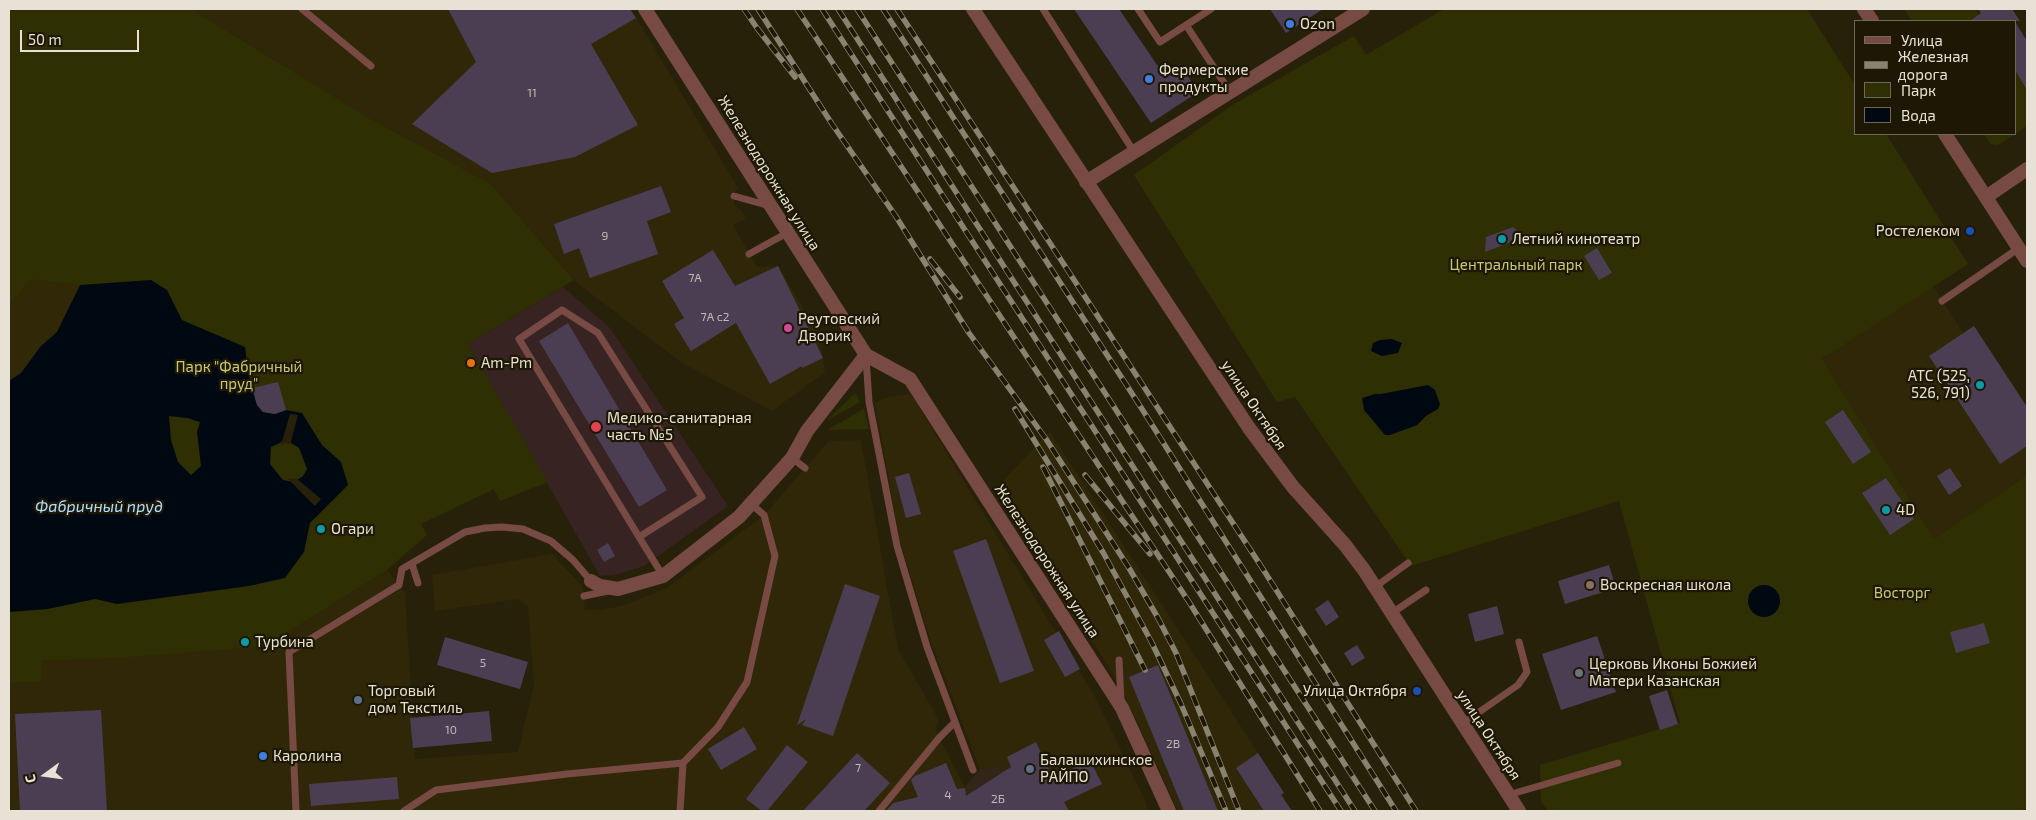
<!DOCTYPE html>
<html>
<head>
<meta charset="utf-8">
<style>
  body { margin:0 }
  #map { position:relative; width:2036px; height:820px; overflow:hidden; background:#28210a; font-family:"Exo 2",sans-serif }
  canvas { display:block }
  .frame { position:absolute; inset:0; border:10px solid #e7e2d5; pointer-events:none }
  .legend { position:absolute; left:1854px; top:20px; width:162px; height:115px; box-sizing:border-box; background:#1e1703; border:1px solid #6e6857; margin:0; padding:6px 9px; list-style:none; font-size:15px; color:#e7e2d5 }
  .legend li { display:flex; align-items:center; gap:10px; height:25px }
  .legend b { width:25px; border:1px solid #6e6857 }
  .north { position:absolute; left:20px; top:750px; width:50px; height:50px; -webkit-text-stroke:4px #1e1703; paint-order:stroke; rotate:256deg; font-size:14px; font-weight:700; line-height:20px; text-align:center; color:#e7e2d5 }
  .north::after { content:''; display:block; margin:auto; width:18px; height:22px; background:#e7e2d5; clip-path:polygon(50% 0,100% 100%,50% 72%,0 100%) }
  .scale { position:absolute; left:20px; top:30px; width:119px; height:22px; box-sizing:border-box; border:2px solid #e7e2d5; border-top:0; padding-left:6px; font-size:15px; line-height:18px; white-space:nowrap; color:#e7e2d5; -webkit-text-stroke:4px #1e1703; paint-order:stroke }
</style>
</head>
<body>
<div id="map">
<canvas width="2036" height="820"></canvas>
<div class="frame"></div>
<ul class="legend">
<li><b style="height:6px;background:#774a43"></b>Улица</li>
<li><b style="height:6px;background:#888270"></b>Железная дорога</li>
<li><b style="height:14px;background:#2f2f04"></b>Парк</li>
<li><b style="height:14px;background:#000912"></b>Вода</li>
</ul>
<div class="north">С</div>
<div class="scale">50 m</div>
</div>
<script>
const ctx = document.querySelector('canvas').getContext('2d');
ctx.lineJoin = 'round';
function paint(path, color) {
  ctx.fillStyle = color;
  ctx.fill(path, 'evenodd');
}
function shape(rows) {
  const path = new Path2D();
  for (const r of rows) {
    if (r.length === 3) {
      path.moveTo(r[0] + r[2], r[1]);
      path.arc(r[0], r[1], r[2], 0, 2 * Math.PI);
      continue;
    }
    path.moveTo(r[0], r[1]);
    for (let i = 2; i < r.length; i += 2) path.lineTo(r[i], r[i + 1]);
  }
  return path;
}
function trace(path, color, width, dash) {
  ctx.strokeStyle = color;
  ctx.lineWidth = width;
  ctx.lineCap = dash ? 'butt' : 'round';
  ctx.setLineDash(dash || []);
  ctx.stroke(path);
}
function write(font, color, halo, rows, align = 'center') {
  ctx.font = font + ' "Exo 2",sans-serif';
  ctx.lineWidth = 4.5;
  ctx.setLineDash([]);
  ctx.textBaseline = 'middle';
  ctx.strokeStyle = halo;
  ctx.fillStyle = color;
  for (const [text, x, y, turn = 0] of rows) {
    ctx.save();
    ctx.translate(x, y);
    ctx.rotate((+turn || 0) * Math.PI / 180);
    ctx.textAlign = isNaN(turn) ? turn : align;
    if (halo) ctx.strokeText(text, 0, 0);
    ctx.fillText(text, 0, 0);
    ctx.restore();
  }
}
const commercial = shape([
  [1005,766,1027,811,887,811,894,802,965,788,980,769]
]);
const built = shape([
  [191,9,631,9,738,188,734,192,734,205,741,210,746,219,733,225,757,267,778,266,819,334,825,372,772,411,681,362,577,283,491,184,369,118],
  [1933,286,1963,333,1974,326,2027,407,2027,475,1934,539,1822,359],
  [911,394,1095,697,1144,798,1148,811,1027,811,1005,766,980,769,931,642,900,541,875,403,888,397],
  [1050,432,1258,753,1292,811,1178,811,1138,723,1110,670,997,487],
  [861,440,898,649,939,720,935,729,965,788,894,802,887,811,9,811,9,682,41,682,41,661,266,646,387,570,405,592,415,759,518,752,534,684,528,606,517,599,435,611,432,575,552,554,583,587,585,610,600,610,622,606,667,588,764,515,829,441]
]);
const medical = shape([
  [563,287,610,328,728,506,644,566,618,574,600,576,468,344]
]);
const green = shape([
  [9,9,191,9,369,118,491,184,574,280,468,344,548,482,500,501,494,489,421,524,427,535,387,570,266,646,129,657,41,661,41,682,9,682],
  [1444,9,1807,9,1855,85,1855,134,1886,134,1968,264,1822,359,1934,539,2027,475,2027,811,1548,811,1541,801,1540,765,1680,723,1619,501,1411,566,1295,397,1277,402,1134,175,1234,104,1354,36,1366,55],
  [1904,9,1975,9,1983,21,1912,21],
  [2015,61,2027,80,2027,126,1998,145,1991,144,1984,134,2015,134],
  [855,393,860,402,826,421],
  [864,409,869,429,827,430]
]);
const sand = shape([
  [30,279,80,285,57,332,41,346,21,373,9,381,9,305]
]);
const water = shape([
  [151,280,167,290,182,320,245,347,249,375,257,405,263,412,275,414,286,410,302,413,322,445,341,462,348,485,310,523,304,552,285,578,249,586,117,604,95,599,48,609,9,612,9,381,21,373,41,346,57,332,80,285],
  [169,416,187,418,200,422,197,432,201,466,191,475,178,462,171,440],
  [286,440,299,448,307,469,303,476,294,482,283,480,270,464,271,447],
  [1392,339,1402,343,1398,353,1382,356,1371,351,1373,343,1380,340],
  [1428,385,1435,390,1440,404,1438,409,1426,416,1417,425,1390,435,1385,435,1364,410,1362,398,1375,394,1381,394],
  [1764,601,16]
]);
const pier = shape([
  [290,414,298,415,290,445,286,443,281,445],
  [296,478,321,499,315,506,287,478,294,479]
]);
const building = shape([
  [448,9,630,9,636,18,591,44,638,125,575,157,492,173,412,124,476,62],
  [1074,9,1119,9,1157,65,1172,69,1180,64,1198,92,1151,123],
  [1270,9,1323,9,1286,33],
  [1978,9,2012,9,2020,21,1970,21,1981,13],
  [2015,22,2027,41,2027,90,2015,70],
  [661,186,671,212,647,221,658,254,590,278,579,248,564,254,554,224],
  [1513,227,1524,237,1485,252,1486,237],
  [1597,248,1612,273,1599,280,1584,256],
  [713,250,735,286,778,266,823,358,802,368,802,366,770,384,736,323,691,351,674,324,684,318,662,281],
  [568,323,667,490,639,507,539,341],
  [1974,326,2027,407,2027,446,2000,464,1929,356],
  [278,382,286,410,275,414,263,412,257,405,252,388],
  [1843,410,1871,452,1853,464,1825,422],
  [1950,468,1962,486,1949,495,1937,476],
  [909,473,921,514,906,518,895,477],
  [1886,478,1914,519,1890,535,1862,493],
  [986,539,1034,671,1000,683,953,551],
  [608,543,615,556,604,562,597,550],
  [1609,565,1616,588,1565,604,1558,581],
  [845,584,880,596,833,736,802,725,806,719,797,725],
  [1328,600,1339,617,1326,626,1315,609],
  [1497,606,1504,634,1475,642,1468,614],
  [1984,623,1990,643,1956,653,1950,632],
  [1059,631,1080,669,1065,677,1044,640],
  [1597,636,1616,692,1561,710,1542,654],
  [445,637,528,662,520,689,437,665],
  [1357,645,1365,658,1352,666,1344,653],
  [1158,665,1218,811,1184,811,1129,677],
  [1667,690,1678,724,1660,730,1649,696],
  [101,710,107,811,20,811,15,714],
  [489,711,492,741,413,748,410,718],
  [744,727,757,749,721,770,708,749],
  [1036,742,1053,778,1090,760,1102,784,1064,802,1069,811,886,811,893,803,918,797,911,780,915,776,946,763,957,789,965,788,966,796,1011,767,1007,757],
  [787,745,808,762,767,811,762,811,746,799],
  [857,753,890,783,864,811,803,811],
  [1258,753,1284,793,1281,795,1292,811,1264,811,1236,768],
  [397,777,399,799,311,806,309,784]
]);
const service = shape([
  [302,9,371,66],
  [1043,9,1134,152],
  [1138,9,1160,42,1211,9],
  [1186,25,1230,92],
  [734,196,770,206],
  [749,254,787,233],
  [1942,301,2019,248],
  [866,358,869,402,897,546,927,647,973,770],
  [792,458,805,468],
  [639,537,519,339,562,310,598,333,702,497,639,537,663,576],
  [412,564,418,583],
  [1375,587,1408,563],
  [584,596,608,591],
  [1392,613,1426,590],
  [1119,660,1121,702],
  [1462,724,1518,685,1527,672,1519,642],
  [1508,795,1618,763],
  [296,811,289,652,399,585,402,569,465,532,485,528,502,527,523,529,551,541,573,560,591,581],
  [404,811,436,790,567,774,683,763],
  [680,811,683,763,718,727,747,682,775,556,764,515,751,504],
  [879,811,939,738,955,722]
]);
const minor = shape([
  [645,9,866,355,910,379,1122,708,1169,811],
  [1086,182,1363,9],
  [1986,197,2027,169],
  [591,581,600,586,618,589,663,576,739,517,792,458,807,431,866,355]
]);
const tertiary = shape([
  [973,9,1249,428,1293,487,1345,545,1364,570,1519,811],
  [1864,9,1872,21],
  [1945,134,2027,261]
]);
const rail = shape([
  [744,9,757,28,795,77],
  [758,9,832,124,895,215,969,333,1046,439,1129,568,1158,618,1176,653,1239,811],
  [797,9,1189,602,1320,811],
  [822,9,1341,811],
  [838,9,1355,811],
  [857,9,1375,811],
  [883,9,1142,409,1396,811],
  [897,9,1261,566,1416,811],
  [930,259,960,297],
  [1015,409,1104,554,1152,643,1181,704,1226,811],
  [1043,467,1145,670],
  [1085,475,1150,554]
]);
const markers = [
  [1290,24,5,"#3f7fe0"],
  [1149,79,5,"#3f7fe0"],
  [1970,231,5,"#1a4fb4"],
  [1502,239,5,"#0f9aa8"],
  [788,328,5,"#d1479c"],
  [471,363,5,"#e8710a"],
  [1980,385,5,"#0f9aa8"],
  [596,427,6,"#e0444e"],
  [1886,510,5,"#0f9aa8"],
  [321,529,5,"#0f9aa8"],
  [1590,585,5,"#8d6e63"],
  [245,642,5,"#0f9aa8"],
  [1579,673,5,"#6b7280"],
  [1417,691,5,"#1a4fb4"],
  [358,700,5,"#5c6f8a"],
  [263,756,5,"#3f7fe0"],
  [1030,769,5,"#5c6f8a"]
];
const numberNames = [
  ["11",532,93],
  ["9",605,236],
  ["7А",695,278],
  ["7А с2",715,317],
  ["5",483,663],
  ["10",451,730],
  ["2В",1173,744],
  ["7",858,768],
  ["4",948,795],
  ["2Б",998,799]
];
const poiNames = [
  ["Ozon",1300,24],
  ["Фермерские",1159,70],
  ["продукты",1159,87],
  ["Ростелеком",1960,231,"right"],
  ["Летний кинотеатр",1512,239],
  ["Реутовский",798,319],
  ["Дворик",798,336],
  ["Am-Pm",481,363],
  ["АТС (525,",1970,376,"right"],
  ["526, 791)",1970,393,"right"],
  ["Медико-санитарная",607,418],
  ["часть №5",607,435],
  ["4D",1896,510],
  ["Огари",331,529],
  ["Воскресная школа",1600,585],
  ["Турбина",255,642],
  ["Церковь Иконы Божией",1589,664],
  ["Матери Казанская",1589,681],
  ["Торговый",368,691],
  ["дом Текстиль",368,708],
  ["Улица Октября",1407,691,"right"],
  ["Каролина",273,756],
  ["Балашихинское",1040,760],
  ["РАЙПО",1040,777]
];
const streetNames = [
  ["Железнодорожная улица",769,173,58],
  ["улица Октября",1254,405,56],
  ["Железнодорожная улица",1047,561,57],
  ["улица Октября",1489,735,57]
];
const parkNames = [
  ["Центральный парк",1516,265],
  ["Парк \"Фабричный",239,367],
  ["пруд\"",239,384],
  ["Восторг",1902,593]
];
const waterNames = [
  ["Фабричный пруд",99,507]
];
paint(commercial, '#332619');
paint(built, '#302708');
paint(medical, '#362322');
paint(green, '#2f2f04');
paint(sand, '#302807');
paint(water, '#000912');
paint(pier, '#28210a');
paint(building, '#4c3e52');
trace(service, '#774a43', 7);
trace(minor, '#774a43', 14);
trace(tertiary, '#774a43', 14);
trace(rail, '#888270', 5.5);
trace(rail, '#1e1703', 4, [11]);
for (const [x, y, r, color] of markers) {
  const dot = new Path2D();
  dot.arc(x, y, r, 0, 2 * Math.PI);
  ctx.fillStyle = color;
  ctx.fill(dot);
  trace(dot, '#1e1703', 2);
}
write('12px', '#c0b9b4', null, numberNames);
write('15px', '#e7e2d5', '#1e1703', poiNames, 'left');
write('15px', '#e7e2d5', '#1e1703', streetNames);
write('15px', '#c7ca74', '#1e1703', parkNames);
write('italic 16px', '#addffc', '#1e1703', waterNames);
</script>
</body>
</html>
